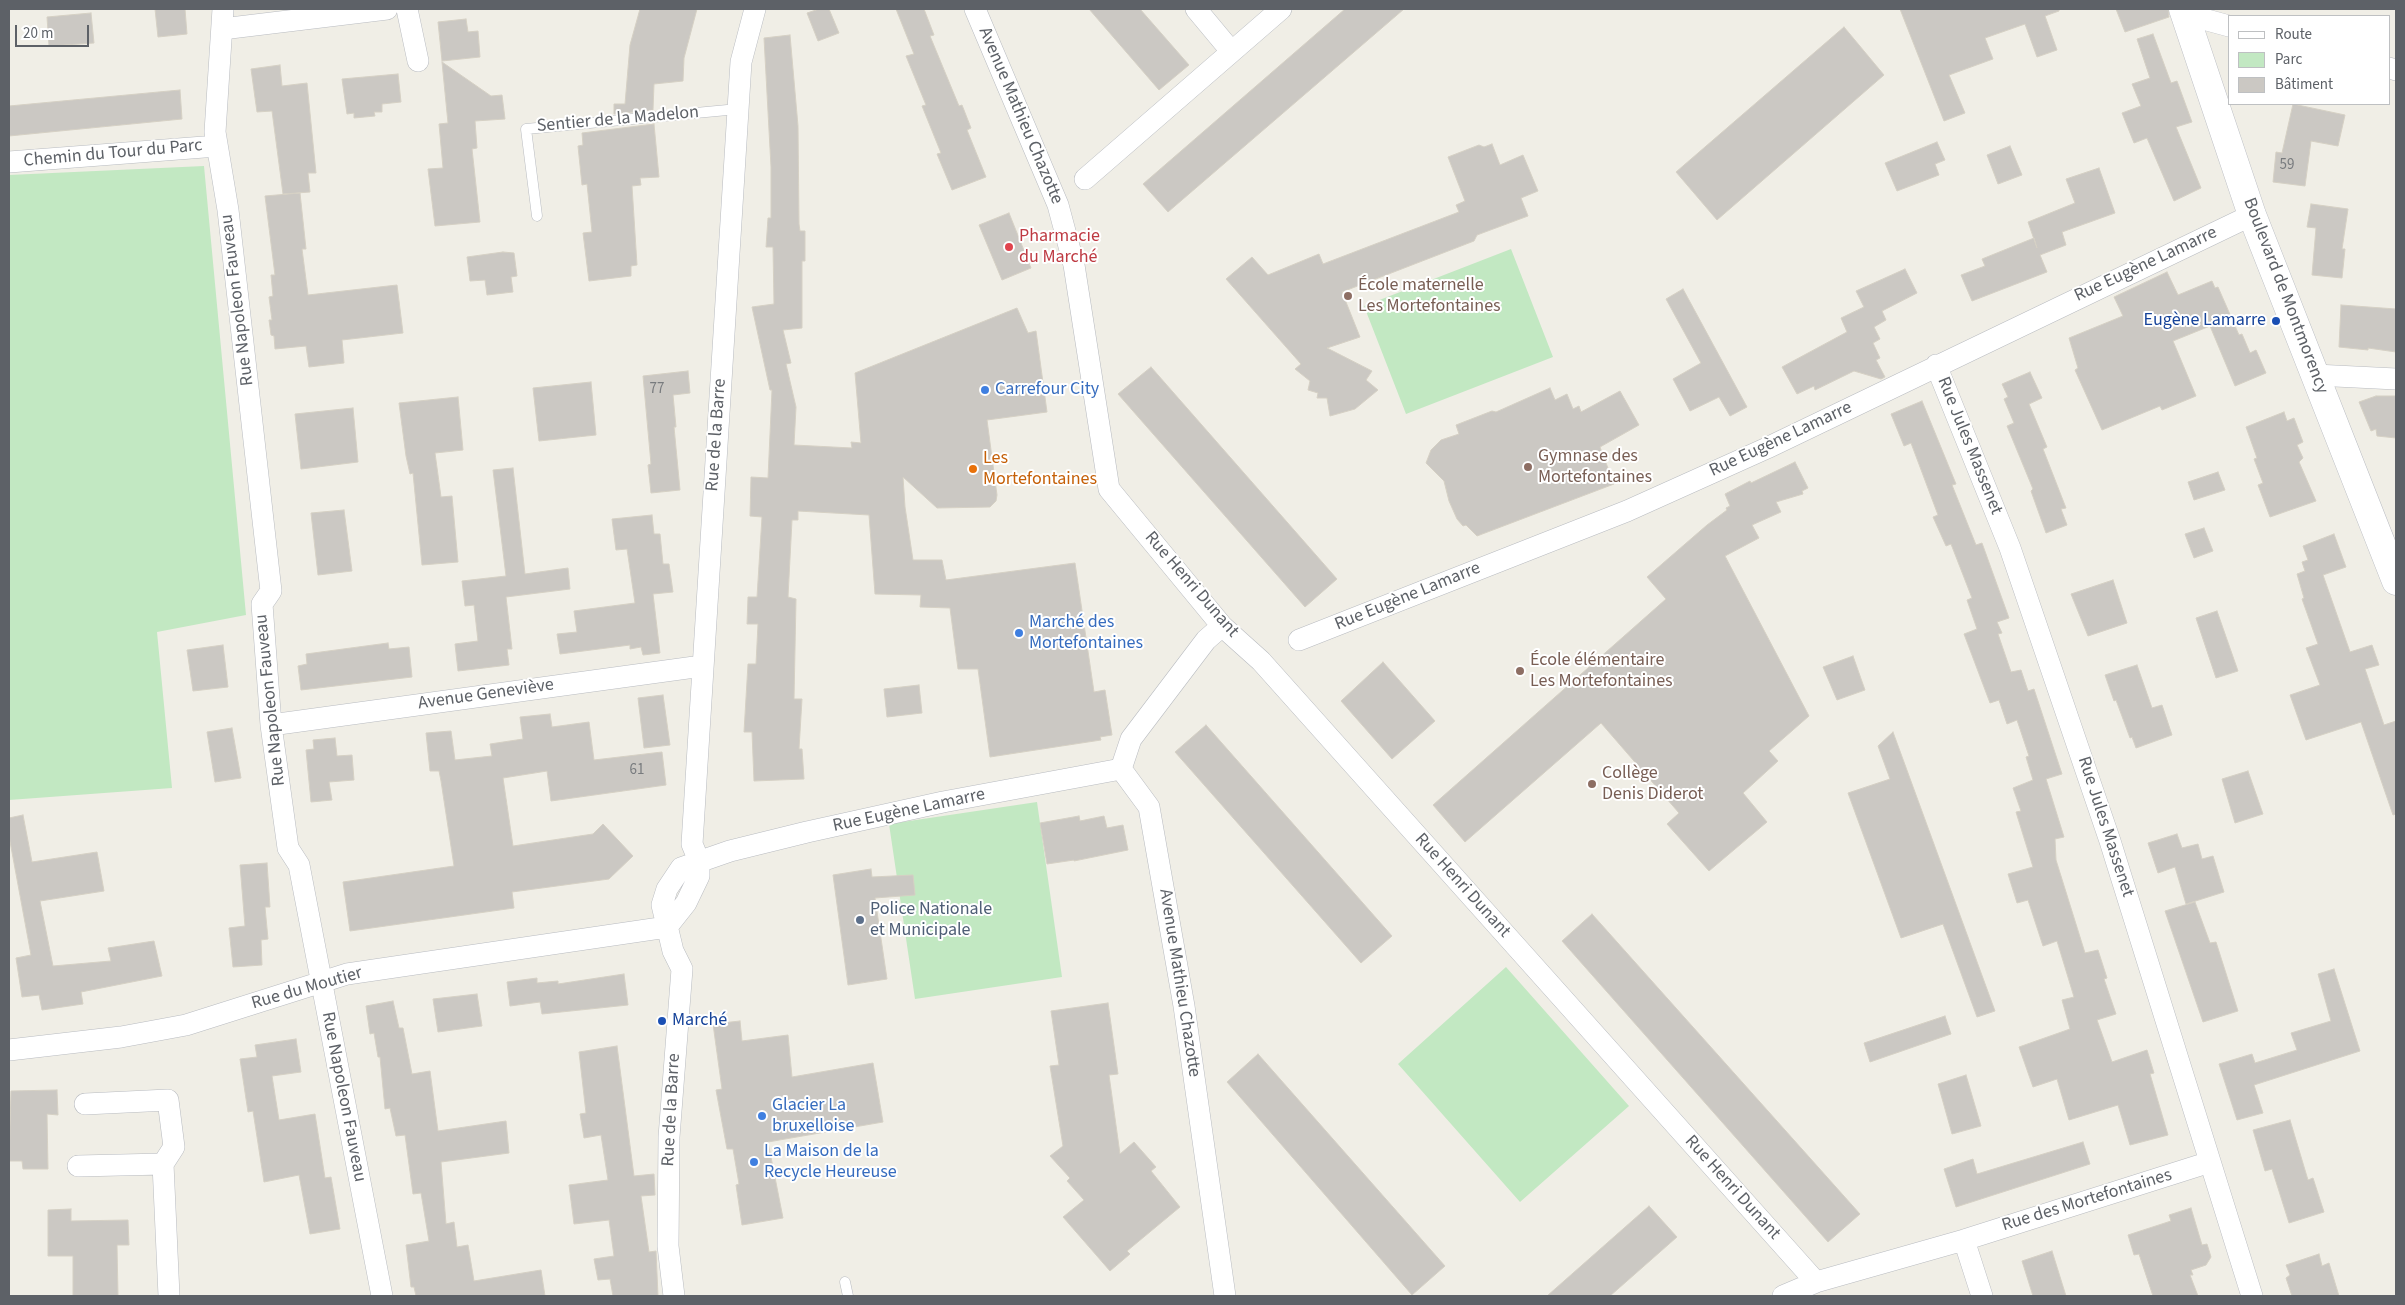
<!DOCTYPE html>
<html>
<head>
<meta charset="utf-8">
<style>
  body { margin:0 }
  #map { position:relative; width:2405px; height:1305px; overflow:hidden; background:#f0eee6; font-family:"Source Sans 3",sans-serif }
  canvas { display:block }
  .frame { position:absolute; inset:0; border:10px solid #5d6167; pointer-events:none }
  .legend { position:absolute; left:2228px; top:15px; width:162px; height:90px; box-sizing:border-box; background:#fff; border:1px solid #bec0c2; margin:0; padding:6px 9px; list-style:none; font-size:15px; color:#5d6167 }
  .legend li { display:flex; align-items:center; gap:10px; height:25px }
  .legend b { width:25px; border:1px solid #bec0c2 }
  .scale { position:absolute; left:15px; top:25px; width:74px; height:22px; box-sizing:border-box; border:2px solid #5d6167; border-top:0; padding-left:6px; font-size:15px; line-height:18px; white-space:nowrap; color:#5d6167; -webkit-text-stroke:4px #fff; paint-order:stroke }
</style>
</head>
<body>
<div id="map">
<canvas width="2405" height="1305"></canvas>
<div class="frame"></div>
<ul class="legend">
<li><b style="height:6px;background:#fff"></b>Route</li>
<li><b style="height:14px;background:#c2e8c2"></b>Parc</li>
<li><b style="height:14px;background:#cbc8c3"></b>Bâtiment</li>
</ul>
<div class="scale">20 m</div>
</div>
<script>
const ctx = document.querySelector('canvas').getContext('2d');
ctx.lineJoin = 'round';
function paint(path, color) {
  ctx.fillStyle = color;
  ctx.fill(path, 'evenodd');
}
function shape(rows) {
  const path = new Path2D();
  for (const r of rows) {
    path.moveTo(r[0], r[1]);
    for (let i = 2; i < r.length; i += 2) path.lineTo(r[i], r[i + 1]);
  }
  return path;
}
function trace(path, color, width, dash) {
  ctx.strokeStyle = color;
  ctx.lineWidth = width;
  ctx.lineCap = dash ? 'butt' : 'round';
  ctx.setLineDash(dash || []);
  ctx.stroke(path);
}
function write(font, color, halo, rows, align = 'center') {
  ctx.font = font + ' "Source Sans 3",sans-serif';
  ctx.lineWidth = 4;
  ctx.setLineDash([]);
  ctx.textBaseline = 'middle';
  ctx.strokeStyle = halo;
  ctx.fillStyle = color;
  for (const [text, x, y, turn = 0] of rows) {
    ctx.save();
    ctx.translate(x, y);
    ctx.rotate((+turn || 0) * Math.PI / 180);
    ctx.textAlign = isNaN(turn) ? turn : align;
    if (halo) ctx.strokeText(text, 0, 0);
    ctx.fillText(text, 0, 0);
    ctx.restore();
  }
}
const green = shape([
  [204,166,246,615,157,632,172,788,9,800,9,175],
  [1511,249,1553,357,1406,414,1364,306],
  [1037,802,1062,977,915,999,889,824],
  [1506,967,1629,1106,1520,1202,1398,1064]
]);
const building = shape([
  [155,9,185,9,187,34,158,37,155,9],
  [640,9,697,9,684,58,683,81,654,84,653,110,614,114,614,104,625,104,630,45,640,9],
  [819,9,829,9,839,33,818,41,807,13,819,9],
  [896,9,924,9,934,35,930,36,959,106,962,105,971,128,967,130,986,177,952,190,937,154,941,153,922,106,926,105,906,56,914,54,896,9],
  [1089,9,1140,9,1189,65,1159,90,1089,9],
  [1345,9,1404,9,1168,212,1143,184,1345,9],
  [1900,9,2059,9,2059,11,2045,16,2057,50,2037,57,2025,24,1985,38,1993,59,1949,75,1965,113,1944,121,1900,9],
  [2116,9,2168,9,2169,17,2125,32,2116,9],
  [91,13,94,43,49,46,47,17,91,13],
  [466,19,468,32,478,31,480,57,442,61,438,22,466,19],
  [1844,27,1884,75,1717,220,1676,172,1844,27],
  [2153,34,2171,83,2177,81,2192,122,2176,127,2201,188,2174,201,2147,138,2134,143,2122,113,2141,106,2132,84,2150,78,2137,39,2153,34],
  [790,35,798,126,799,224,800,231,805,231,805,261,802,261,802,328,783,330,791,363,786,364,796,407,794,445,852,448,851,442,861,443,855,373,1017,308,1028,333,1036,331,1047,412,987,420,997,495,996,501,990,507,937,508,903,477,905,507,913,560,942,560,946,580,1075,563,1094,692,1105,690,1112,735,1100,737,1101,740,990,757,978,669,958,669,950,608,920,607,921,595,875,594,869,515,798,511,798,520,792,520,788,597,796,599,794,699,802,699,799,749,802,749,804,779,754,781,752,732,744,732,748,664,756,664,758,624,747,624,748,597,757,597,762,517,750,516,751,477,768,478,772,390,770,390,752,307,774,304,773,247,766,247,768,218,771,218,771,167,764,38,790,35],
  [442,62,491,96,502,95,505,119,475,121,477,148,472,149,480,222,435,226,428,169,443,168,439,124,448,123,442,62],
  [280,65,282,86,307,83,316,173,308,173,310,192,283,194,272,111,257,112,251,69,280,65],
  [398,74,401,102,382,104,382,112,374,112,375,116,354,118,354,113,347,114,342,79,398,74],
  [180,90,182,119,9,136,9,106,180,90],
  [2293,104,2345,115,2338,146,2311,141,2305,186,2273,182,2276,152,2282,153,2293,104],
  [654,124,659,177,640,178,641,185,632,186,637,265,631,266,631,276,589,281,583,233,592,232,587,184,582,185,578,146,583,145,582,133,654,124],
  [1937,142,1945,160,1935,164,1939,175,1897,191,1885,163,1937,142],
  [1492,144,1500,165,1523,155,1538,191,1521,198,1528,216,1477,235,1474,241,1342,292,1360,337,1327,348,1372,371,1366,380,1378,390,1355,409,1330,416,1327,398,1317,398,1318,393,1308,390,1310,381,1295,369,1301,364,1226,279,1252,257,1268,275,1319,254,1323,264,1459,212,1456,205,1465,201,1448,157,1479,145,1484,147,1492,144],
  [2010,146,2022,175,1998,184,1987,155,2010,146],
  [2099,168,2115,213,2062,232,2066,245,2040,255,2047,272,1972,301,1961,275,1985,266,1982,259,2034,238,2037,248,2028,222,2075,203,2066,179,2099,168],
  [300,193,306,249,302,249,308,295,397,285,403,333,342,340,344,363,309,367,306,346,275,349,274,336,271,335,269,320,272,320,269,297,273,296,271,275,275,275,265,196,300,193],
  [2311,204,2348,209,2342,249,2345,249,2342,278,2312,275,2316,228,2307,227,2311,204],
  [1009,213,1031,268,1002,280,979,225,1009,213],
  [503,252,514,253,517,276,511,277,513,292,487,295,485,280,470,281,467,257,503,252],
  [1905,269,1917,293,1882,311,1886,320,1874,327,1880,339,1873,343,1880,358,1876,360,1885,377,1881,379,1854,371,1815,390,1814,386,1797,394,1782,367,1847,332,1841,318,1864,307,1856,291,1905,269],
  [2167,272,2178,295,2212,281,2215,288,2218,287,2239,335,2242,334,2250,353,2256,350,2266,373,2235,386,2210,326,2173,341,2196,396,2162,410,2160,406,2102,430,2075,370,2078,368,2069,338,2123,316,2114,297,2167,272],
  [1683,289,1747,407,1730,416,1719,397,1690,411,1673,379,1701,363,1666,299,1683,289],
  [2341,305,2396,309,2396,352,2368,348,2368,350,2339,347,2341,305],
  [1151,367,1337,579,1305,607,1118,394,1151,367],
  [688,371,690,393,673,395,676,427,674,427,680,490,651,493,648,465,651,464,643,376,688,371],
  [2030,372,2042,398,2029,404,2047,447,2043,449,2066,508,2061,509,2067,525,2046,533,2031,491,2033,489,2007,426,2014,423,2004,399,2008,397,2002,384,2030,372],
  [591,382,596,435,539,441,533,388,591,382],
  [1550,388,1555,400,1567,394,1573,409,1579,406,1581,412,1620,391,1639,425,1600,447,1614,484,1477,536,1466,525,1463,526,1457,519,1449,501,1444,481,1426,463,1431,450,1441,440,1459,434,1456,425,1492,411,1496,412,1550,388],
  [2376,396,2396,396,2396,438,2377,436,2376,429,2371,431,2359,402,2376,396],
  [458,397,463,450,435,453,441,497,452,496,458,562,422,565,413,473,410,474,406,456,399,403,458,397],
  [1922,401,1956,484,1952,485,1976,545,1982,543,2009,618,1997,622,2002,633,1998,634,2011,672,2021,670,2028,691,2034,689,2062,774,2046,779,2064,837,2055,839,2056,860,2085,953,2098,950,2107,978,2104,979,2116,1014,2097,1020,2112,1062,2147,1050,2154,1073,2150,1074,2168,1135,2130,1145,2118,1105,2069,1120,2057,1079,2033,1087,2019,1047,2070,1029,2062,1000,2074,997,2057,941,2043,946,2028,900,2017,903,2008,874,2033,867,2016,812,2021,811,2013,788,2033,780,2026,757,2029,756,2017,720,2007,724,1999,700,1990,703,1964,634,1977,629,1967,600,1972,598,1951,544,1946,546,1933,517,1938,515,1911,443,1904,446,1891,414,1922,401],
  [353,408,358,462,301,469,295,414,353,408],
  [2284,412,2287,421,2294,418,2303,442,2297,445,2303,458,2299,462,2316,501,2270,517,2258,485,2263,483,2254,459,2257,458,2246,427,2284,412],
  [1795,462,1808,488,1802,491,1803,494,1776,502,1781,512,1752,525,1759,538,1725,556,1809,716,1769,751,1778,761,1743,793,1767,822,1709,871,1667,824,1679,813,1601,723,1465,842,1433,805,1666,599,1647,577,1707,525,1727,510,1726,508,1730,506,1725,494,1750,481,1751,483,1795,462],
  [513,468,525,574,568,568,570,589,506,597,512,649,507,649,509,665,458,671,455,644,478,641,474,605,465,606,462,581,506,576,493,470,513,468],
  [2218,472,2225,490,2194,500,2188,482,2218,472],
  [344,510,352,571,318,575,311,513,344,510],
  [652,515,654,534,660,534,663,564,669,564,673,592,653,594,660,653,643,655,641,647,630,649,630,645,560,654,557,634,577,632,574,611,635,603,627,549,616,550,612,519,652,515],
  [2204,528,2213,551,2194,558,2185,534,2204,528],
  [2334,534,2346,567,2323,575,2350,652,2372,645,2379,665,2365,669,2384,725,2396,721,2396,814,2393,815,2361,722,2306,740,2290,695,2320,685,2306,648,2318,644,2302,599,2304,598,2297,574,2305,571,2302,562,2308,560,2303,546,2334,534],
  [2113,580,2127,623,2088,636,2071,594,2113,580],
  [2217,611,2238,671,2216,678,2196,618,2217,611],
  [388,643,389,649,409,647,412,677,301,690,298,666,307,664,306,654,388,643],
  [223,645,228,687,193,691,187,650,223,645],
  [1853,656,1865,690,1837,700,1823,667,1853,656],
  [1383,662,1435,721,1392,759,1341,701,1383,662],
  [2137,665,2152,708,2162,705,2172,735,2136,748,2132,737,2130,738,2116,700,2114,701,2105,675,2137,665],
  [919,685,922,713,887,717,884,689,919,685],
  [663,695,670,745,644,748,638,698,663,695],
  [550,714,552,727,589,722,594,760,662,752,666,785,551,801,547,771,503,778,513,846,593,834,603,824,633,856,609,879,512,892,514,908,350,931,343,882,454,866,441,781,439,771,430,771,426,733,451,731,455,760,492,756,490,744,523,739,520,717,550,714],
  [1206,725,1392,936,1361,963,1175,752,1206,725],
  [232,728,241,778,215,782,207,732,232,728],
  [1893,732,1995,1011,1977,1017,1943,924,1901,938,1848,793,1890,779,1878,746,1893,732],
  [335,738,337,756,352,755,354,780,329,782,332,800,311,802,306,750,314,749,313,740,335,738],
  [2248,771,2263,814,2235,823,2222,779,2248,771],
  [23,815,32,862,97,852,104,891,40,901,53,966,111,961,108,948,154,941,162,976,81,992,83,1004,42,1010,39,995,22,997,16,958,31,955,9,836,9,818,23,815],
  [1079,816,1080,821,1104,816,1107,828,1123,825,1128,850,1074,861,1074,860,1047,864,1040,823,1079,816],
  [2177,834,2182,848,2198,844,2202,859,2213,856,2224,892,2186,904,2175,867,2158,873,2148,843,2177,834],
  [267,863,270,907,265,907,268,939,261,940,262,965,233,967,229,928,245,926,240,865,267,863],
  [871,869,872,877,913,875,915,895,875,898,887,979,848,985,833,875,871,869],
  [2195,902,2210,943,2216,942,2238,1011,2203,1022,2165,911,2195,902],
  [1592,914,1860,1214,1828,1242,1562,941,1592,914],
  [2334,969,2360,1051,2254,1085,2263,1113,2237,1120,2219,1064,2252,1054,2255,1063,2297,1050,2291,1033,2331,1021,2318,974,2334,969],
  [624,974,628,1005,542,1014,540,1002,510,1006,507,982,537,978,537,983,558,981,558,984,624,974],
  [477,994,482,1026,438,1032,433,999,477,994],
  [393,1001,399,1028,403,1028,412,1074,430,1071,438,1131,506,1121,509,1153,441,1162,446,1224,454,1222,457,1247,468,1245,474,1281,541,1270,545,1296,416,1296,414,1287,411,1287,406,1245,429,1241,421,1193,413,1194,405,1135,396,1136,390,1108,385,1109,380,1057,378,1057,374,1033,370,1034,366,1006,393,1001],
  [1108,1003,1118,1074,1109,1075,1120,1154,1134,1142,1156,1167,1151,1171,1180,1207,1127,1251,1130,1254,1110,1271,1063,1217,1084,1200,1067,1181,1070,1178,1050,1156,1063,1146,1050,1066,1059,1065,1051,1011,1108,1003],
  [1945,1016,1951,1034,1870,1062,1864,1043,1945,1016],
  [740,1021,742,1041,788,1035,792,1077,873,1063,883,1122,768,1142,783,1218,742,1225,736,1185,739,1184,733,1149,727,1149,716,1090,722,1089,713,1024,740,1021],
  [296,1039,301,1072,272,1076,279,1120,315,1114,325,1178,331,1177,340,1229,310,1234,299,1175,264,1182,253,1111,248,1112,240,1059,257,1057,255,1045,296,1039],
  [617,1046,634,1176,654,1174,655,1195,641,1196,649,1252,656,1251,658,1296,613,1296,610,1279,598,1280,594,1259,614,1256,609,1220,574,1224,569,1185,608,1180,601,1135,584,1138,580,1114,586,1113,579,1052,617,1046],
  [1258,1054,1445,1266,1412,1295,1227,1082,1258,1054],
  [1966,1075,1981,1126,1952,1134,1938,1084,1966,1075],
  [57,1090,58,1115,47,1114,48,1169,23,1169,22,1161,9,1161,11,1091,57,1090],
  [2290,1120,2308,1180,2313,1178,2324,1212,2289,1223,2272,1169,2265,1171,2253,1130,2290,1120],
  [2083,1142,2090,1164,1956,1207,1944,1169,1973,1159,1977,1174,2083,1142],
  [1649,1206,1677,1237,1610,1296,1547,1296,1649,1206],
  [2191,1208,2202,1245,2207,1244,2211,1257,2206,1265,2191,1270,2193,1275,2190,1275,2198,1296,2153,1296,2139,1254,2134,1255,2128,1235,2171,1221,2169,1215,2191,1208],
  [71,1209,71,1221,128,1220,129,1245,117,1245,118,1296,73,1296,73,1256,48,1256,48,1210,71,1209],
  [2052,1251,2066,1296,2033,1296,2022,1261,2052,1251],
  [2319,1254,2322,1266,2329,1263,2339,1296,2292,1296,2286,1278,2290,1275,2286,1265,2319,1254]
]);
const lane = shape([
  [537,216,526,129,738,109],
  [845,1282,848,1296]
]);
const street = shape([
  [223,9,215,132,228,210,271,591,262,604,271,725,288,848,299,865,382,1296],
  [407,9,418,61],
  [975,9,1058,205,1074,265,1109,489,1222,626,1261,661,1816,1282],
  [1196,9,1231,51],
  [2185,14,2229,26],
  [222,29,387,9],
  [2389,68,2396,70],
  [9,162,217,146],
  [1085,179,1281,9],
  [1936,365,2010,548,2110,841,2252,1296],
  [2315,375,2396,379],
  [1299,640,1627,511,1767,448,2252,215],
  [271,725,702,666],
  [1121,769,1149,807,1184,1006,1225,1296],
  [1121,769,1131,739,1206,640,1222,626],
  [9,1050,121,1037,186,1025,347,974,667,927,686,903,699,876,699,861,692,844,741,62,755,9],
  [85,1104,168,1100,174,1147,163,1164,169,1296],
  [78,1166,163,1164],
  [1964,1240,1982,1296],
  [674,1296,668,1246,669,1137,682,969,673,951,662,905,667,889,681,868,730,851,807,832,943,802,1121,769],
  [1783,1296,1816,1282,1964,1240,2210,1162]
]);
const secondary = shape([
  [2183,9,2252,215,2396,581]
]);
const markers = [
  [1009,247,5,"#e0444e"],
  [1348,296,5,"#8d6e63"],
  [2276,321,5,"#1a4fb4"],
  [985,390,5,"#3f7fe0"],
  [1528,467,5,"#8d6e63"],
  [973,469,5,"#e8710a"],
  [1019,633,5,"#3f7fe0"],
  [1520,671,5,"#8d6e63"],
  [1592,784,5,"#8d6e63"],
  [860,920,5,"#5c6f8a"],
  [662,1021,5,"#1a4fb4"],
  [762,1116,5,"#3f7fe0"],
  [754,1162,5,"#3f7fe0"]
];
const numberNames = [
  ["59",2287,166],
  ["77",657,390],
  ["61",637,771]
];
const streetNames = [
  ["Avenue Mathieu Chazotte",1020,116,67],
  ["Sentier de la Madelon",618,120,-5],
  ["Chemin du Tour du Parc",113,154,-5],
  ["Rue Eugène Lamarre",2146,265,-25],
  ["Boulevard de Montmorency",2285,296,69],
  ["Rue Napoleon Fauveau",238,300,-97],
  ["Rue de la Barre",717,435,-86],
  ["Rue Eugène Lamarre",1781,440,-25],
  ["Rue Jules Massenet",1969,446,68],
  ["Rue Henri Dunant",1191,585,49],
  ["Rue Eugène Lamarre",1408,597,-22],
  ["Avenue Geneviève",486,695,-8],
  ["Rue Napoleon Fauveau",271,700,-96],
  ["Rue Eugène Lamarre",909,811,-12],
  ["Rue Jules Massenet",2105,827,72],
  ["Rue Henri Dunant",1462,886,48],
  ["Avenue Mathieu Chazotte",1179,983,81],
  ["Rue du Moutier",307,989,-16],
  ["Rue Napoleon Fauveau",343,1097,79],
  ["Rue de la Barre",672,1110,-87],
  ["Rue Henri Dunant",1732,1188,48],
  ["Rue des Mortefontaines",2087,1201,-17]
];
const healthNames = [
  ["Pharmacie",1019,237],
  ["du Marché",1019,258]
];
const educationNames = [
  ["École maternelle",1358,286],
  ["Les Mortefontaines",1358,307],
  ["Gymnase des",1538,457],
  ["Mortefontaines",1538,478],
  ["École élémentaire",1530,661],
  ["Les Mortefontaines",1530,682],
  ["Collège",1602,774],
  ["Denis Diderot",1602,795]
];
const transitNames = [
  ["Eugène Lamarre",2266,321],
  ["Marché",672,1021,"left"]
];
const shopNames = [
  ["Carrefour City",995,390],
  ["Marché des",1029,623],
  ["Mortefontaines",1029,644],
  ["Glacier La",772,1106],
  ["bruxelloise",772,1127],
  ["La Maison de la",764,1152],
  ["Recycle Heureuse",764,1173]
];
const foodNames = [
  ["Les",983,459],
  ["Mortefontaines",983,480]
];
const serviceNames = [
  ["Police Nationale",870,910],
  ["et Municipale",870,931]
];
paint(green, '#c2e8c2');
paint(building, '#cbc8c3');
trace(building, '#d5d0c4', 1);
trace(lane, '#b8bbc0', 11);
trace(street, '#b8bbc0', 22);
trace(secondary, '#b9bcc2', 29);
trace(lane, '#fff', 10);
trace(street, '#fff', 21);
trace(secondary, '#fff', 28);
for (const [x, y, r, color] of markers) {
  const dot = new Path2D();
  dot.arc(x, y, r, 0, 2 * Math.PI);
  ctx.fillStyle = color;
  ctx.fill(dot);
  trace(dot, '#fff', 2);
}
write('15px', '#787b7e', null, numberNames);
write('18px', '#5d6167', '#fff', streetNames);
write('18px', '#be3a42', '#fff', healthNames, 'left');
write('18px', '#785e54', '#fff', educationNames, 'left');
write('18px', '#164399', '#fff', transitNames, 'right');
write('18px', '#366cbe', '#fff', shopNames, 'left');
write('18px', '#c56008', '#fff', foodNames, 'left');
write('18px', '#4e5e75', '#fff', serviceNames, 'left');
</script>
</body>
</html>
